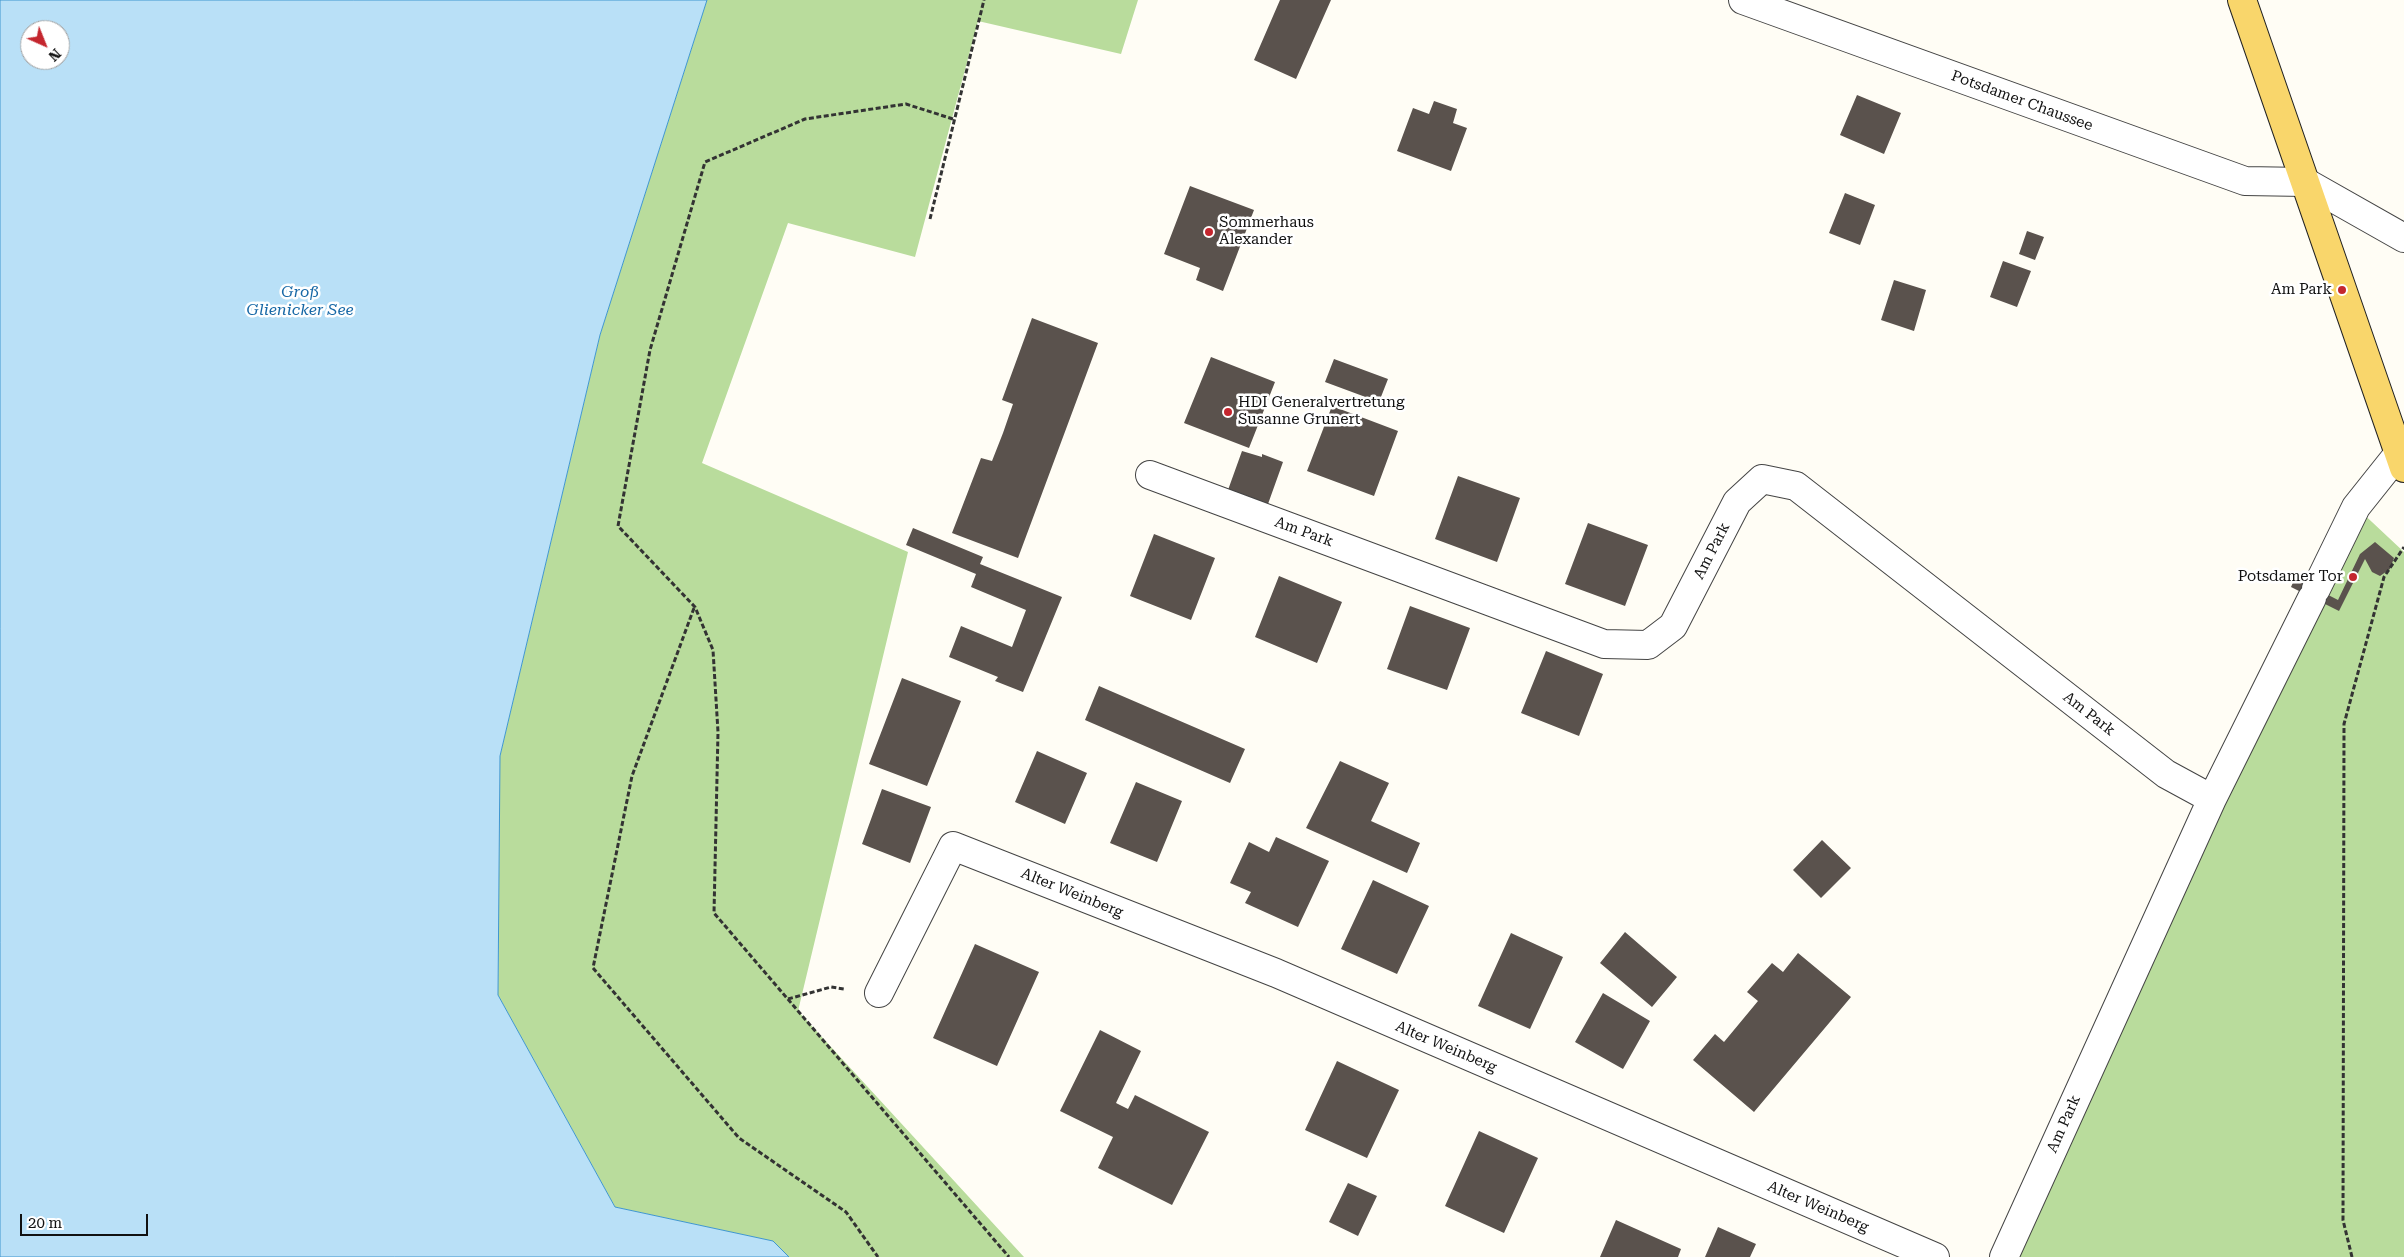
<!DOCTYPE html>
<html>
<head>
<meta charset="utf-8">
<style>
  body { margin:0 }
  #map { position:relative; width:2404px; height:1257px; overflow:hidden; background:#fffdf5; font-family:"Roboto Serif",serif }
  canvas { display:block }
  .north { position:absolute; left:20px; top:20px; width:50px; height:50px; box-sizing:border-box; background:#fff; border:1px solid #a0a0a0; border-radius:50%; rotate:136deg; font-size:14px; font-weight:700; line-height:20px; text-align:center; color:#111 }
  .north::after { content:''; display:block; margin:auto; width:18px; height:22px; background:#c4262e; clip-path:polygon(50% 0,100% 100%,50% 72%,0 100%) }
  .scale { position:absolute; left:20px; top:1214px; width:128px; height:22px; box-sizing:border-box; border:2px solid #111; border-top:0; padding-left:6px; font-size:15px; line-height:18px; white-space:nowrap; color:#111; -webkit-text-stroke:4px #fff; paint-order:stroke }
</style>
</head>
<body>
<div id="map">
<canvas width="2404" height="1257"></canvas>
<div class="north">N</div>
<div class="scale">20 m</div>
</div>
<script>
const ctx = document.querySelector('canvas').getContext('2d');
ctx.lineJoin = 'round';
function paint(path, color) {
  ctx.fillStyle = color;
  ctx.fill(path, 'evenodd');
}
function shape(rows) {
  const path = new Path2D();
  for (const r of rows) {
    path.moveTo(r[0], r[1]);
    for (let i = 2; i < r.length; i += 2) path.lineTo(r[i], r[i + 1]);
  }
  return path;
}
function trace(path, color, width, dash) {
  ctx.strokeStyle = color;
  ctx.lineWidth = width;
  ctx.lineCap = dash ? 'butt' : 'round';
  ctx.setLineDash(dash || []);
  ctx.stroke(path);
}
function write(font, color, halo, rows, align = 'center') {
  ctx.font = font + ' "Roboto Serif",serif';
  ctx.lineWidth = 5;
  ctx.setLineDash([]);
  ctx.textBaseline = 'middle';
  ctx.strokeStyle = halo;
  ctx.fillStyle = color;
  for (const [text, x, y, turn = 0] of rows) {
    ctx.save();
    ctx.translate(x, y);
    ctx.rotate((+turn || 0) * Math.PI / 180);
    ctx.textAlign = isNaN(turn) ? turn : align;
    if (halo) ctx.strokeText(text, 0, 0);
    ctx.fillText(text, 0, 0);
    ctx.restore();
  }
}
const forest = shape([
  [707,0,1138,0,1121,54,978,21,915,257,788,223,702,463,908,552,798,1011,1024,1257,789,1257,772,1241,615,1207,498,995,500,756,600,335],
  [2356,507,2404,552,2404,1257,2004,1257]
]);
const water = shape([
  [0,0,707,0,600,335,500,756,498,995,615,1207,773,1241,789,1257,0,1257,0,0],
  [30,30,60,30,60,60,30,60,30,30]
]);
const building = shape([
  [1280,0,1331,0,1296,79,1254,60],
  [1857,95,1901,113,1884,154,1840,135],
  [1434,101,1457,109,1453,123,1467,128,1451,171,1397,151,1413,108,1429,114],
  [1190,186,1254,210,1223,291,1196,280,1200,268,1164,254],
  [1845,193,1875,205,1860,245,1829,233],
  [2027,231,2044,237,2035,260,2019,254],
  [2003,261,2031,271,2017,307,1990,297],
  [1894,280,1926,290,1914,331,1881,320],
  [1032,318,1098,343,1018,558,952,533,981,458,992,461,1003,433,1013,404,1002,400],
  [1211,357,1275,382,1249,448,1184,423],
  [1334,359,1388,379,1379,402,1325,382],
  [1332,406,1398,431,1374,496,1307,471],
  [1242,451,1262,457,1262,454,1283,462,1268,504,1228,490],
  [1458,476,1520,498,1497,562,1435,539],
  [1588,523,1648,545,1625,606,1565,584],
  [913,528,983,557,980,564,1062,597,1023,692,995,681,998,677,949,657,961,626,1012,647,1026,610,971,587,976,574,906,545],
  [1154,534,1215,558,1191,620,1130,596],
  [2375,542,2394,558,2390,569,2380,576,2372,572,2365,559,2339,611,2291,587,2295,578,2338,600,2360,554],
  [1279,576,1342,602,1317,663,1255,637],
  [1410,606,1470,628,1447,690,1387,669],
  [1546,651,1603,674,1579,736,1521,713],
  [902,678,961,701,927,786,869,764],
  [1099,686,1245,749,1230,783,1085,720],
  [1037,751,1087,773,1065,824,1015,802],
  [1340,761,1389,783,1371,821,1420,843,1407,873,1306,828],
  [1136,782,1182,801,1157,862,1110,843],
  [882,789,931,807,910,863,862,844],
  [1276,837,1329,861,1298,927,1245,903,1251,892,1230,883,1249,842,1269,852],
  [1822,840,1851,868,1821,898,1793,870],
  [1373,880,1429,906,1397,974,1341,949],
  [1625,932,1677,977,1652,1007,1600,963],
  [1511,933,1563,957,1530,1029,1478,1006],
  [975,944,1039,972,997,1066,933,1038],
  [1798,953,1851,997,1754,1112,1693,1060,1715,1034,1724,1042,1758,1001,1747,992,1772,963,1783,972],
  [1603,993,1650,1021,1623,1069,1575,1042],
  [1100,1030,1141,1051,1116,1103,1128,1109,1135,1095,1209,1132,1172,1205,1098,1168,1113,1137,1060,1111],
  [1337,1061,1399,1090,1367,1158,1305,1130],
  [1479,1131,1538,1158,1504,1233,1445,1206],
  [1348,1183,1377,1196,1358,1236,1329,1222],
  [1616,1220,1681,1249,1678,1257,1600,1257],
  [1718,1227,1756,1244,1750,1257,1705,1257]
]);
const path = shape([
  [953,119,906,104,805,119,705,162,650,350,618,526,695,607,713,650,718,732,714,913,1009,1257],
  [930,219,984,0],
  [694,608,632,776,593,968,739,1138,846,1212,878,1257],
  [788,999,831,987,844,989],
  [2352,1257,2343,1220,2344,724,2384,577,2404,547]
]);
const minor = shape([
  [1743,0,2245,181,2305,182,2404,238],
  [1150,475,1604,644,1648,645,1673,626,1737,502,1762,479,1796,486,2166,774,2212,799],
  [2316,589,2356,507,2399,453,2404,450],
  [879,993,953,846,1276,973,1935,1257],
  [2004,1257,2212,799,2312,598]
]);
const major = shape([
  [2242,0,2404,468]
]);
const markers = [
  [1209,232,5,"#c4262e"],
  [2342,290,5,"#c4262e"],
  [1228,412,5,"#c4262e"],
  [2353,577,5,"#c4262e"]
];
const streetNames = [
  ["Potsdamer Chaussee",2022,101,20],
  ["Am Park",1304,532,20],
  ["Am Park",1712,551,-63],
  ["Am Park",2089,714,38],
  ["Alter Weinberg",1072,893,22],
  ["Alter Weinberg",1446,1047,23],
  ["Am Park",2064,1124,-66],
  ["Alter Weinberg",1818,1207,23]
];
const poiNames = [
  ["Sommerhaus",1219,223],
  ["Alexander",1219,240],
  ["Am Park",2332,290,"right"],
  ["HDI Generalvertretung",1238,403],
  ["Susanne Grunert",1238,420],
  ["Potsdamer Tor",2343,577,"right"]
];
const waterNames = [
  ["Groß",300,292],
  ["Glienicker See",300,310]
];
paint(forest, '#b9dc9c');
paint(water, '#b9e0f7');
trace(water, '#3f96cf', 1);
paint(building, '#5a524d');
trace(minor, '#444', 30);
trace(major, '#222', 30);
trace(path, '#333', 3, [5, 2.5]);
trace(minor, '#fff', 28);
trace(major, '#f9d66b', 28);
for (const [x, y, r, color] of markers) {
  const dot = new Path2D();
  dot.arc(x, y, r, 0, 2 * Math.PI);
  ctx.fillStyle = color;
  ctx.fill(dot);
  trace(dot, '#fff', 2);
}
write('15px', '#111', '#fff', streetNames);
write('15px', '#111', '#fff', poiNames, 'left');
write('italic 16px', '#1768a6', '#fff', waterNames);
</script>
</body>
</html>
